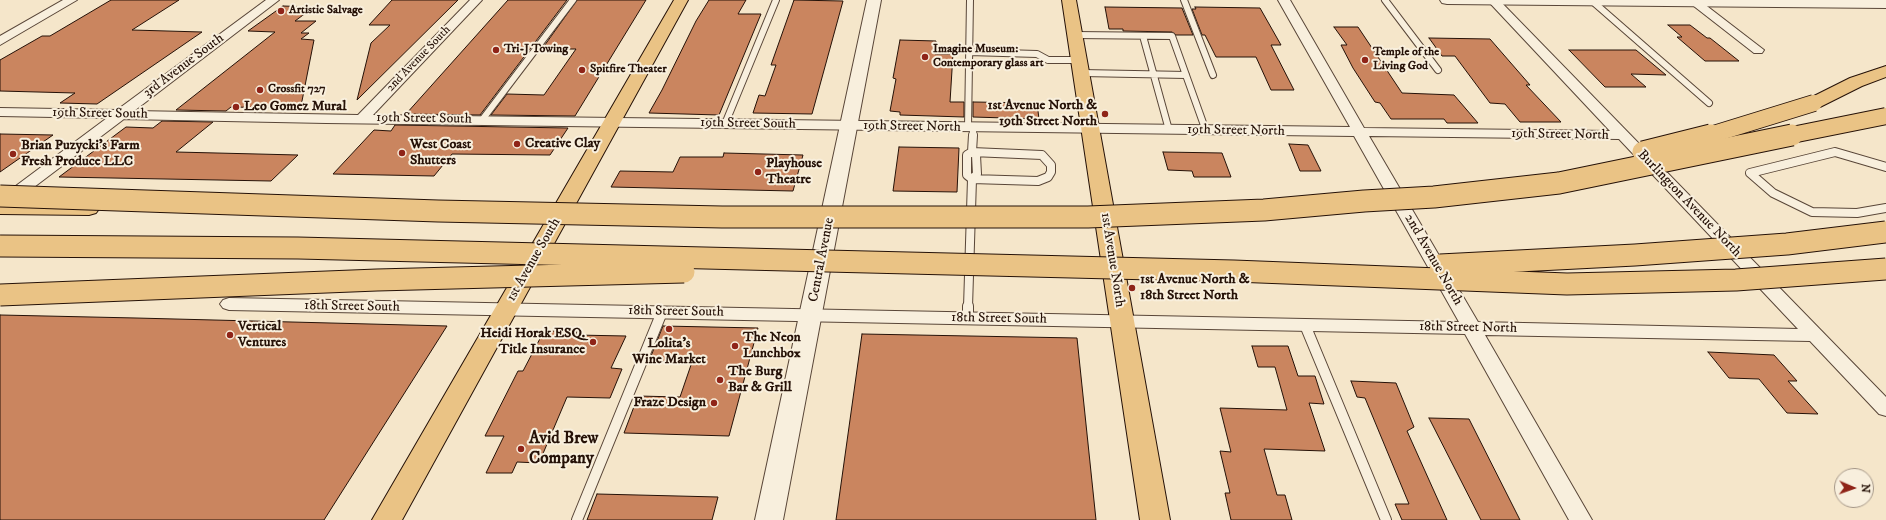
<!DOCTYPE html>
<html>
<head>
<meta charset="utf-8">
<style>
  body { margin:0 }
  #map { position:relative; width:1886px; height:520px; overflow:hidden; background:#f5e6ca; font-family:"IM FELL DW Pica",serif }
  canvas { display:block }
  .north { position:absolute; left:1834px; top:468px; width:40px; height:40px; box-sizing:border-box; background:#f8efdd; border:1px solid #a49687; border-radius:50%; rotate:92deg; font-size:11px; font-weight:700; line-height:16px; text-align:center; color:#251107 }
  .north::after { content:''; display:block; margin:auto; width:14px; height:18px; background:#8f2418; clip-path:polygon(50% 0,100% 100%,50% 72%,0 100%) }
</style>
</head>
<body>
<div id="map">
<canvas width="1886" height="520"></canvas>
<div class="north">N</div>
</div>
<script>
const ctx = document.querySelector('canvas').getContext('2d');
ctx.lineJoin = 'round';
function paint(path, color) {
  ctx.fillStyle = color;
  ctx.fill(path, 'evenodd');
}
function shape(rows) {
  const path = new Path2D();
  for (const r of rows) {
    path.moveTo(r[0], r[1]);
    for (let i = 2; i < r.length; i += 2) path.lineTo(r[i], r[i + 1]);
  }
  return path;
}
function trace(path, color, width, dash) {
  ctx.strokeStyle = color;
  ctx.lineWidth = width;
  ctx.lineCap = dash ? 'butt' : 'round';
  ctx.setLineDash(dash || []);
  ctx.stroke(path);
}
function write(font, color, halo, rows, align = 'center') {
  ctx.font = font + ' "IM FELL DW Pica",serif';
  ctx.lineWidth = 4;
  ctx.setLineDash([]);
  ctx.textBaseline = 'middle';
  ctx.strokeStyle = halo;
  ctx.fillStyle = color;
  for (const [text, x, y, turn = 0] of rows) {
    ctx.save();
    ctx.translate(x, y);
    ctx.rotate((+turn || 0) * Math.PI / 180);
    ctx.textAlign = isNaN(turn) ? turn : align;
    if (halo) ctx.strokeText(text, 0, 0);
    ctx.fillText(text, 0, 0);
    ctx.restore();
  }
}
const building = shape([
  [111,0,179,0,132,30,202,32,97,104,60,103,75,93,0,91,0,60,42,36,50,36,111,0],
  [392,0,458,0,357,100,371,43,390,25,369,25,392,0],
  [508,0,567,0,480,115,406,114,508,0],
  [577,0,646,0,575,116,491,115,507,94,544,95,576,49,542,49,577,0],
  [709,0,746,0,738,14,761,14,719,115,649,113,662,90,696,21,709,0],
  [794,0,843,1,812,114,753,113,759,95,765,96,776,65,771,65,794,0],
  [283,6,314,7,295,21,316,21,301,33,309,33,301,39,314,40,301,106,289,108,231,107,226,111,176,110,275,32,248,31,283,6],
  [1105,7,1182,8,1193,35,1176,35,1172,32,1123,31,1123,29,1109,29,1105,7],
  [1195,7,1260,8,1281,45,1271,45,1294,90,1271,90,1256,57,1216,57,1205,35,1202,35,1192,9,1196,9,1195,7],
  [1668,25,1690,25,1707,38,1710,38,1739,61,1705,61,1677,37,1682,37,1668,25],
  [1334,27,1358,27,1402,93,1454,95,1478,123,1447,123,1444,119,1391,119,1380,103,1375,102,1353,68,1341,45,1347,45,1334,27],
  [1429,38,1490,39,1530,85,1526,85,1561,122,1520,122,1505,104,1490,103,1455,56,1442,56,1429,38],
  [900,40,936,41,935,54,953,54,950,102,964,102,964,117,900,115,900,112,890,111,896,79,893,78,900,40],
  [1569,50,1636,50,1666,75,1631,74,1646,87,1605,87,1569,50],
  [973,102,1037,103,1039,119,973,117,973,102],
  [162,121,213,122,176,152,298,155,271,181,59,177,126,127,153,128,162,121],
  [395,125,568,128,550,155,452,154,434,176,333,174,374,130,391,131,395,125],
  [0,134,53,135,0,172,0,134],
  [1289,144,1308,145,1321,171,1300,171,1289,144],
  [899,147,959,148,957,192,893,191,899,147],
  [1163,152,1222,153,1231,177,1194,177,1192,171,1168,170,1163,152],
  [724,153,803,155,793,191,611,187,620,171,673,172,680,157,723,157,724,153],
  [0,315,136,318,447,326,324,520,0,520,0,315],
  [663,326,758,328,729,436,624,433,638,396,680,397,692,362,649,361,663,326],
  [544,331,577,331,576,335,626,336,611,368,622,369,610,398,567,397,539,463,517,462,512,473,486,473,504,436,485,436,518,371,523,371,544,331],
  [862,334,1077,338,1096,520,836,520,862,334],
  [1252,346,1288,346,1298,376,1315,376,1324,404,1309,403,1325,451,1264,449,1277,495,1285,495,1292,520,1231,520,1225,493,1230,493,1220,451,1231,452,1220,408,1287,410,1275,367,1258,367,1252,346],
  [1708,352,1774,355,1797,381,1788,381,1818,414,1787,413,1759,379,1729,378,1708,352],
  [1351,381,1396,383,1414,427,1407,431,1447,520,1402,520,1395,504,1409,504,1365,398,1357,397,1351,381],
  [1429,418,1469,419,1520,520,1481,520,1429,418],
  [597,494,718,497,712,520,587,520,597,494]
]);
const serviceFar2 = shape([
  [1184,0,1213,75],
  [1385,0,1438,70],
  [1591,0,1709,103],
  [1075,35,1172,36,1206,131],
  [1143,36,1169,130],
  [969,52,1037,54,1048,60,1079,60],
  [1082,73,1186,75],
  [482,120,573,0],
  [725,124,776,0],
  [968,127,970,0],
  [973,136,973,127]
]);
const serviceFar1 = shape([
  [972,152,1042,155,1051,165,1051,172,1048,177,1038,181,972,179,967,175,967,155,972,152],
  [972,152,973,135],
  [1886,167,1835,152,1750,173,1773,193,1812,212,1857,213,1886,208],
  [968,307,972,179,977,174,976,155,972,152]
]);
const service = shape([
  [968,318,968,306],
  [1305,325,1386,520],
  [577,520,662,312]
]);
const minor = shape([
  [63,0,77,0,0,45,0,36,63,0],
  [266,0,279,0,134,111,358,115,470,0,482,0,373,115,1350,127,1278,0,1290,0,1364,128,1610,131,1487,0,1499,0,1886,397,1886,416,1879,414,1810,341,1485,335,1592,520,1569,520,1465,334,229,310,223,308,220,304,223,300,229,298,1459,322,1354,136,326,123,124,119,13,203,7,205,1,203,0,199,1,197,107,118,0,116,0,108,117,110,266,0],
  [1369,136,1619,139,1798,329,1478,322,1369,136],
  [1686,0,1699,0,1764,50,1762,53,1754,53,1686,0]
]);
const tertiary = shape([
  [867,0,881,0,783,520,755,520,867,0],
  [1440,0,1886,0,1886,8,1447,4,1442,3,1440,0]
]);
const primary = shape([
  [674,0,688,0,402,520,372,520,674,0],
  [1062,0,1076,0,1170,520,1140,520,1062,0]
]);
const motorway = shape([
  [1886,66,1886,77,1862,86,1820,107,1814,108,1808,107,1805,103,1808,99,1850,78,1886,66],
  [0,202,89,203,96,205,99,209,96,213,89,215,0,214,0,202]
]);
const motorwayBridgeFar1 = shape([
  [1707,136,1814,103],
  [1787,136,1886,116]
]);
const motorwayBridge = shape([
  [1643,152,1711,135],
  [0,196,438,211,722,217,1088,217,1264,210,1364,201,1434,197,1559,183,1792,135],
  [0,246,298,248,1234,271,1567,284,1736,280,1886,269],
  [1440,265,1635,255,1787,244,1886,232],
  [0,295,377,280,684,272]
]);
const markers = [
  [281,11,4,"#8f2418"],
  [496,50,4,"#8f2418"],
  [925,57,4,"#8f2418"],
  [1365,60,4,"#8f2418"],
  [582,70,4,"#8f2418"],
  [260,90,4,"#8f2418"],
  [236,107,4,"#8f2418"],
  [1105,114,4,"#8f2418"],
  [517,144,4,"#8f2418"],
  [402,153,4,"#8f2418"],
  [13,154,4,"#8f2418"],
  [758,172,4,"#8f2418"],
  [1132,288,4,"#8f2418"],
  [669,329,4,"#8f2418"],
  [230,335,4,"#8f2418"],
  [593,342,4,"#8f2418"],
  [735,346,4,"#8f2418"],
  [720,380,4,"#8f2418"],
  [714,403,4,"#8f2418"],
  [521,449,4,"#8f2418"]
];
const farPoinames = [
  ["Artistic Salvage",289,11],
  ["Tri-J Towing",504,50],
  ["Imagine Museum:",933,50],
  ["Contemporary glass art",933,64],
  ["Temple of the",1373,53],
  ["Living God",1373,67],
  ["Spitfire Theater",590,70],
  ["Crossfit 727",268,90]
];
const farStreetnames = [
  ["2nd Avenue South",419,59,-46]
];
const streetNames = [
  ["3rd Avenue South",184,66,-37],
  ["19th Street South",100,114,1],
  ["19th Street South",424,119,1],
  ["19th Street South",748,124,1],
  ["19th Street North",912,127,1],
  ["19th Street North",1236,131,1],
  ["19th Street North",1560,135,1],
  ["Burlington Avenue North",1689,204,46],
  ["1st Avenue South",534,260,-60],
  ["Central Avenue",822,260,-79],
  ["1st Avenue North",1112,260,81],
  ["2nd Avenue North",1433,260,60],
  ["18th Street South",352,307,1],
  ["18th Street South",676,312,1],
  ["18th Street South",999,319,1],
  ["18th Street North",1468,328,1]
];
const poiNames = [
  ["1st Avenue North &",1097,106,"right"],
  ["19th Street North",1097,122,"right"],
  ["Leo Gomez Mural",244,107],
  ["Creative Clay",525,144],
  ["West Coast",410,145],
  ["Shutters",410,161],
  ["Brian Puzycki's Farm",21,146],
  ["Fresh Produce LLC",21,162],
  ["Playhouse",766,164],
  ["Theatre",766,180],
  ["1st Avenue North &",1140,280],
  ["18th Street North",1140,296],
  ["Vertical",238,327],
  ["Ventures",238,343],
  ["Heidi Horak ESQ.",585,334,"right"],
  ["Title Insurance",585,350,"right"],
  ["The Neon",743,338],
  ["Lunchbox",743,354],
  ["Lolita's",669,344,"center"],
  ["Wine Market",669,360,"center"],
  ["The Burg",728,372],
  ["Bar & Grill",728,388],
  ["Fraze Design",706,403,"right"]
];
const nearPoinames = [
  ["Avid Brew",529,439],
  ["Company",529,459]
];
paint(building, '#ca855f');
trace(building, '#251107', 1);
trace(serviceFar2, '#594638', 8);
trace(serviceFar1, '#594638', 10);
trace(service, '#594638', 12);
trace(minor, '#594638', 2);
trace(tertiary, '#594638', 2);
trace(primary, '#251107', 2);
trace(motorway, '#251107', 2);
trace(serviceFar2, '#f8efdd', 6);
trace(serviceFar1, '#f8efdd', 8);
trace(service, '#f8efdd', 10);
paint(minor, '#f8efdd');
paint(tertiary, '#f8efdd');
paint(primary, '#eac385');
paint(motorway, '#eac385');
trace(motorwayBridgeFar1, '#251107', 18, []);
trace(motorwayBridge, '#251107', 23, []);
trace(motorwayBridgeFar1, '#eac385', 16);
trace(motorwayBridge, '#eac385', 21);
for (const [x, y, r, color] of markers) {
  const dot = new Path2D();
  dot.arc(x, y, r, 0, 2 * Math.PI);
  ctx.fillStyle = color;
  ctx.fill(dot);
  trace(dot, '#f8efdd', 1.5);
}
write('bold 12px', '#251107', '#f8efdd', farPoinames, 'left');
write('12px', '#251107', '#f8efdd', farStreetnames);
write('14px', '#251107', '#f8efdd', streetNames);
write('bold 14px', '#251107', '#f8efdd', poiNames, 'left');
write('bold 17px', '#251107', '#f8efdd', nearPoinames, 'left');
</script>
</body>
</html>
